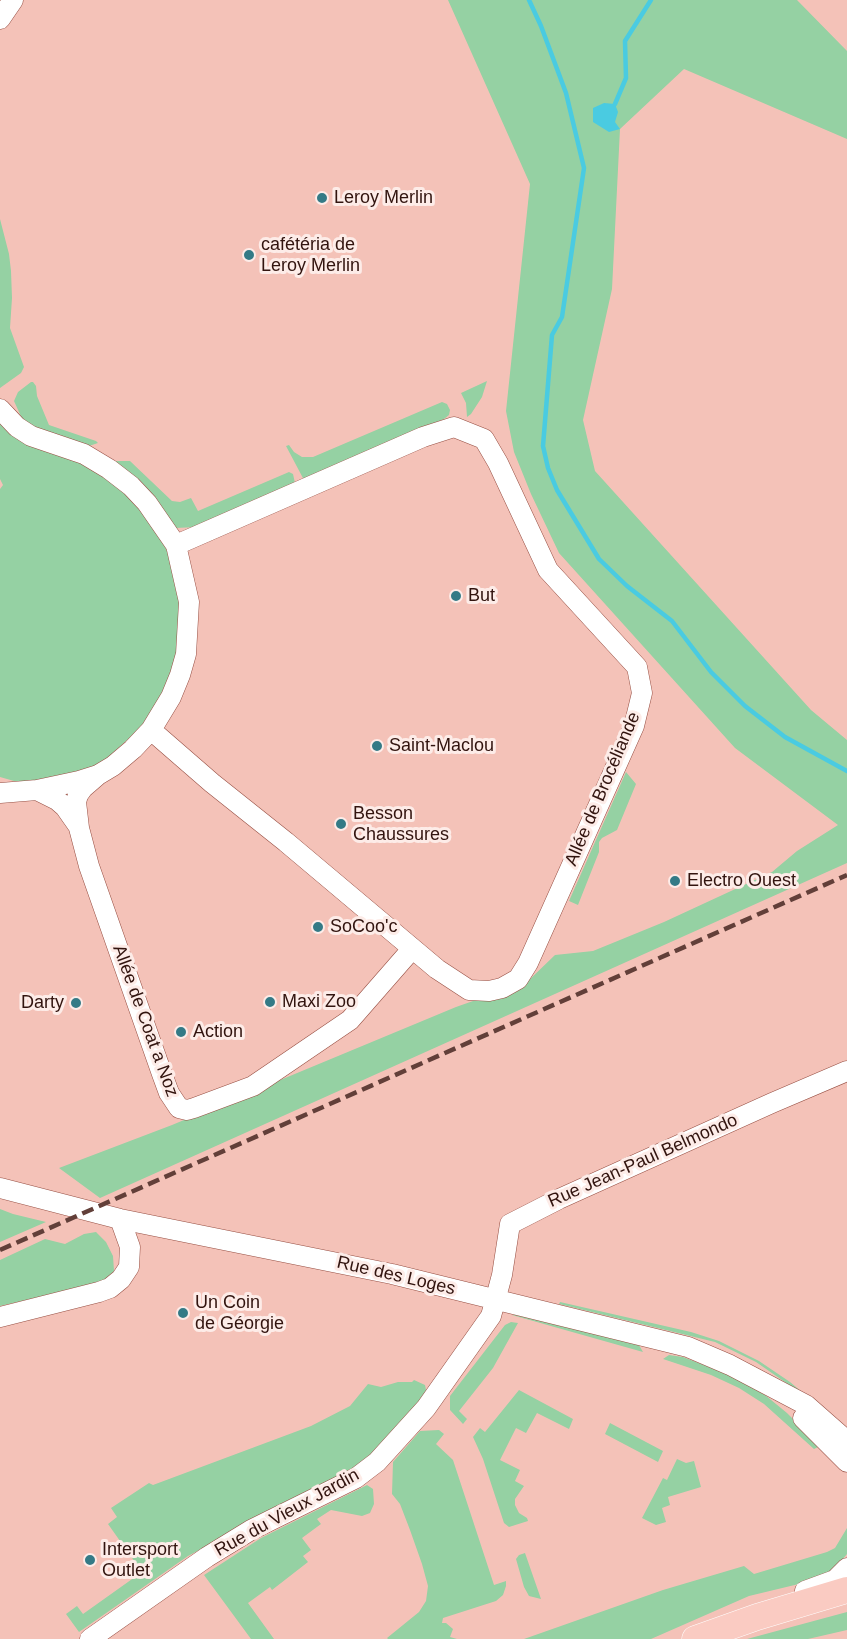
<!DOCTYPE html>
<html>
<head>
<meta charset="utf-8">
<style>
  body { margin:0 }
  canvas { display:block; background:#f4c2b8 }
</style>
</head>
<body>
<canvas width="847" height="1639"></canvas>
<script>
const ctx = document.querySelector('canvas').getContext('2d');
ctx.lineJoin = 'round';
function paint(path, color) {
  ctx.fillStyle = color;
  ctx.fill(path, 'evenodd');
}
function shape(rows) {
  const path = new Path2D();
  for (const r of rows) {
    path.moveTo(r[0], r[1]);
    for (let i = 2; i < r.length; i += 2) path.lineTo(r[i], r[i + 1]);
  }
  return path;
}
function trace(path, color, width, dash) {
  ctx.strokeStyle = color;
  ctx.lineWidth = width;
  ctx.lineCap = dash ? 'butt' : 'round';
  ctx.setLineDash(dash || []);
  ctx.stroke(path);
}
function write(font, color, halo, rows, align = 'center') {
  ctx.font = font + ' Arial,sans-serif';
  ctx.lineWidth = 6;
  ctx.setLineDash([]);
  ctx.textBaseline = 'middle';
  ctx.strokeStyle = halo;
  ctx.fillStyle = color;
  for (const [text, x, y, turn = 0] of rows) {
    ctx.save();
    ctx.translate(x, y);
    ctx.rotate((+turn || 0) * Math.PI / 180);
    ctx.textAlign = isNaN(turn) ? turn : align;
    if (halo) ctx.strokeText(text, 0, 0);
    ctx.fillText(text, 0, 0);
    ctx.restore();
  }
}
const green = shape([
  [448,0,797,0,847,51,847,139,684,69,620,129,612,289,583,420,595,471,811,710,847,740,847,863,100,1198,59,1168,172,1125,456,1007,527,982,555,955,593,951,664,922,772,872,797,851,838,825,735,748,559,553,531,494,514,452,506,411,530,184],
  [0,219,9,254,11,271,12,298,10,328,24,367,21,373,0,388],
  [487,381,482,397,471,414,467,417,466,403,461,393],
  [31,382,33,382,36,386,37,396,49,425,96,441,98,443,86,447,39,431,23,421,14,401,18,392],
  [442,402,447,404,450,410,449,415,444,419,304,480,286,446,289,445,294,452,302,457,313,457],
  [0,422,93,469,108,479,137,504,164,544,172,563,180,603,180,640,170,679,151,715,136,732,104,761,76,777,21,783,0,777,0,489,3,485,0,479],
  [116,461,130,461,172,501,180,502,191,498,198,511,289,472,293,474,295,483,198,527,175,528,114,462],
  [626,772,636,784,617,830,602,838,599,842,599,852,578,905,569,901],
  [0,1209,13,1214,46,1222,0,1242],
  [96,1232,106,1242,113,1256,114,1271,111,1276,97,1284,0,1306,0,1260,45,1239,65,1244,84,1234],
  [560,1302,691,1332,719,1341,759,1361,790,1382,815,1403,756,1362,715,1342,559,1304],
  [520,1314,639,1345,643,1352,512,1315],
  [511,1322,518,1323,493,1368,459,1411,467,1419,463,1424,450,1410,450,1396,505,1325],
  [669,1355,683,1357,730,1375,765,1395,787,1413,820,1446,814,1449,764,1404,739,1388,711,1375,663,1359],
  [414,1380,425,1385,426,1390,425,1395,385,1446,352,1470,188,1556,79,1632,66,1614,77,1606,83,1614,142,1572,108,1524,117,1517,111,1508,149,1483,153,1485,311,1426,350,1406,368,1384,381,1387,398,1382,412,1382],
  [519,1390,573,1419,569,1429,537,1413,526,1433,516,1428,500,1460,520,1470,515,1481,524,1486,515,1499,515,1505,519,1513,527,1518,528,1521,509,1527,504,1523,483,1459,473,1437,480,1428,485,1432],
  [610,1423,663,1451,658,1462,605,1434],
  [439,1430,444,1434,436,1444,453,1460,494,1585,506,1581,506,1586,503,1595,496,1601,443,1618,442,1623,446,1623,453,1629,450,1637,457,1639,388,1639,387,1638,419,1612,426,1601,428,1586,422,1564,410,1530,400,1504,392,1494,393,1462,420,1431],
  [677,1459,686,1463,694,1461,701,1487,668,1497,670,1505,662,1508,666,1522,656,1525,642,1518,663,1478,667,1480],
  [367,1485,373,1489,374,1504,370,1513,362,1516,331,1510,317,1519,321,1524,302,1538,311,1550,303,1556,308,1562,272,1590,270,1587,248,1603,274,1639,251,1639,204,1575,261,1538],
  [847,1528,847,1554,833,1571,803,1583,749,1596,651,1639,524,1639,663,1590,744,1566,754,1574,827,1552,835,1548],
  [525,1553,541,1599,529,1596,524,1587,516,1559,519,1555],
  [847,1612,847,1630,808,1639,747,1639]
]);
const water = shape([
  [604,103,615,104,618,112,615,122,620,129,609,132,593,122,593,108]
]);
const stream = shape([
  [529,0,541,26,566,93,584,168,562,317,552,335,543,446,548,468,557,490,599,559,627,586,672,621,711,672,745,706,785,737,847,771],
  [615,104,626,78,625,41,651,0]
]);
const minor = shape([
  [0,19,13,0],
  [0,409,17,427,31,436,84,454,109,469,131,486,147,503,176,545,189,602,186,654,180,675,171,697,151,730,133,749,113,766,98,775,79,781,37,790,0,793],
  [151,730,212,783,286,842,437,969,469,990,489,991,502,988,518,979,528,963,634,726,642,693,637,667,548,570,498,463,484,439,454,427,423,437,176,545],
  [98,775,83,788,78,795,76,802,79,828,89,866,162,1074,169,1093,179,1108,187,1110,194,1108,253,1086,350,1020,412,949],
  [37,790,57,800,65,807,79,827],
  [0,1188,120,1219,392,1274,688,1347,730,1365,806,1405,847,1441],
  [0,1317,99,1292,110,1288,121,1279,129,1267,130,1247,120,1219],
  [803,1418,847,1462],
  [805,1591,835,1580,847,1568],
  [90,1639,207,1557,251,1530,356,1478,377,1462,426,1408,491,1316,502,1275,510,1224,559,1199,772,1103,847,1071]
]);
const major = shape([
  [695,1639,757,1617,847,1590]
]);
const rail = shape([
  [0,1250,847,875]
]);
const markers = [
  [322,198,6,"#347a86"],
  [249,255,6,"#347a86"],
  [456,596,6,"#347a86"],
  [377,746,6,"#347a86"],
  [341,824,6,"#347a86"],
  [675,881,6,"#347a86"],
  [318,927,6,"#347a86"],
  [270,1002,6,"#347a86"],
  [76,1003,6,"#347a86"],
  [181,1032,6,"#347a86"],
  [183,1313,6,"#347a86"],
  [90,1560,6,"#347a86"]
];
const poiNames = [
  ["Leroy Merlin",334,198],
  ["cafétéria de",261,245],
  ["Leroy Merlin",261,266],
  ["But",468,596],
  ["Saint-Maclou",389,746],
  ["Besson",353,814],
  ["Chaussures",353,835],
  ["Electro Ouest",687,881],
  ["SoCoo'c",330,927],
  ["Maxi Zoo",282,1002],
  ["Darty",64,1003,"right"],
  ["Action",193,1032],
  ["Un Coin",195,1303],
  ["de Géorgie",195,1324],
  ["Intersport",102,1550],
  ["Outlet",102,1571]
];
const streetNames = [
  ["Allée de Brocéliande",603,789,-67],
  ["Allée de Coat a Noz",145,1021,70],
  ["Rue Jean-Paul Belmondo",643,1161,-24],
  ["Rue des Loges",396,1276,13],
  ["Rue du Vieux Jardin",287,1513,-29]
];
paint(green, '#95d1a3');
paint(water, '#4acbe1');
trace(stream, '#4acbe1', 4.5);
trace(minor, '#974f43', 21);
trace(major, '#fff', 27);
trace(minor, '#fff', 20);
trace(major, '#facbc2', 26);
trace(rail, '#623f39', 4.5, [12, 6]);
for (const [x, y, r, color] of markers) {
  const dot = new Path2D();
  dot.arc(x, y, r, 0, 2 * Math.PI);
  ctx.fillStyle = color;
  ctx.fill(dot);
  trace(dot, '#fdece8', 2);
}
write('18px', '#32140f', '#fdece8', poiNames, 'left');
write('18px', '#32140f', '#fdece8', streetNames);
</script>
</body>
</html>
